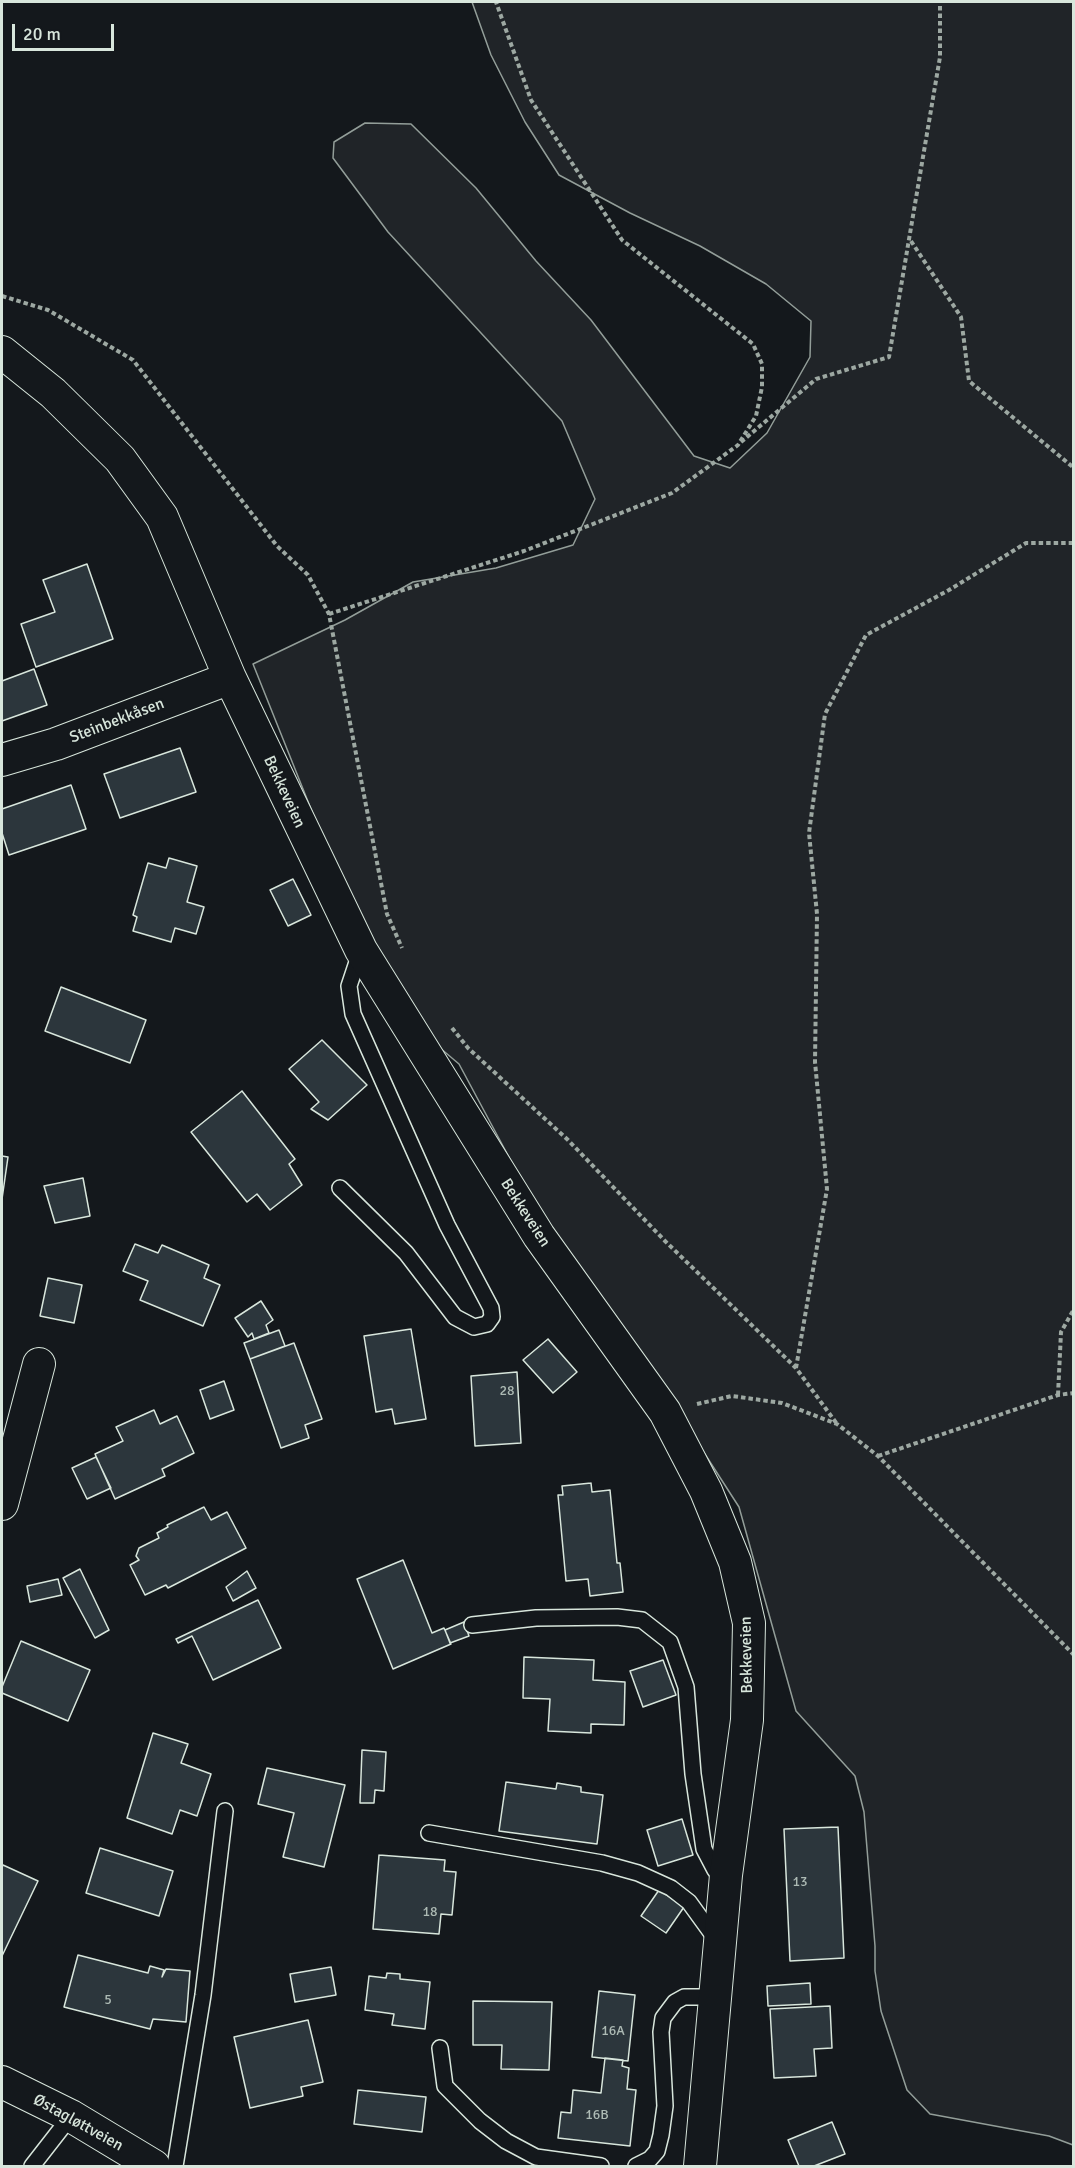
<!DOCTYPE html>
<html>
<head>
<meta charset="utf-8">
<style>
  body { margin:0 }
  #map { position:relative; width:1075px; height:2168px; overflow:hidden; background:#14181c; font-family:Signika,sans-serif }
  canvas { display:block }
  .frame { position:absolute; inset:0; border:3px solid #d8e6dc; pointer-events:none }
  .scale { position:absolute; left:12px; top:24px; width:102px; height:27px; box-sizing:border-box; border:3px solid #d8e6dc; border-top:0; padding-left:8px; font-size:18px; line-height:21px; white-space:nowrap; color:#d8e6dc; -webkit-text-stroke:4px #14181c; paint-order:stroke }
</style>
</head>
<body>
<div id="map">
<canvas width="1075" height="2168"></canvas>
<div class="frame"></div>
<div class="scale">20 m</div>
</div>
<script>
const ctx = document.querySelector('canvas').getContext('2d');
ctx.lineJoin = 'round';
function paint(path, color) {
  ctx.fillStyle = color;
  ctx.fill(path, 'evenodd');
}
function shape(rows) {
  const path = new Path2D();
  for (const r of rows) {
    path.moveTo(r[0], r[1]);
    for (let i = 2; i < r.length; i += 2) path.lineTo(r[i], r[i + 1]);
  }
  return path;
}
function trace(path, color, width, dash) {
  ctx.strokeStyle = color;
  ctx.lineWidth = width;
  ctx.lineCap = dash ? 'butt' : 'round';
  ctx.setLineDash(dash || []);
  ctx.stroke(path);
}
function write(font, color, halo, rows, align = 'center') {
  ctx.font = font + ' Signika,sans-serif';
  ctx.lineWidth = 4.5;
  ctx.setLineDash([]);
  ctx.textBaseline = 'middle';
  ctx.strokeStyle = halo;
  ctx.fillStyle = color;
  for (const [text, x, y, turn = 0] of rows) {
    ctx.save();
    ctx.translate(x, y);
    ctx.rotate((+turn || 0) * Math.PI / 180);
    ctx.textAlign = isNaN(turn) ? turn : align;
    if (halo) ctx.strokeText(text, 0, 0);
    ctx.fillText(text, 0, 0);
    ctx.restore();
  }
}
const green = shape([
  [472,2,1073,2,1073,2145,1049,2136,930,2114,907,2090,881,2011,875,1971,875,1946,864,1812,855,1776,796,1711,739,1507,692,1434,592,1312,459,1064,414,1026,357,924,253,664,345,620,413,582,496,568,573,545,595,499,562,421,388,232,333,158,334,142,365,123,411,124,476,188,536,261,591,320,694,456,730,468,767,433,810,357,811,321,766,284,700,246,630,213,559,175,525,122,491,55,472,2]
]);
const building = shape([
  [87,564,113,639,36,667,21,624,55,612,43,580,87,564],
  [34,669,47,705,2,721,2,681,34,669],
  [180,748,196,792,120,818,104,774,180,748],
  [71,785,86,829,9,855,2,833,2,809,71,785],
  [169,858,197,866,187,902,204,907,196,934,175,928,171,942,133,931,137,917,133,915,148,863,166,868,169,858],
  [293,879,311,915,288,926,270,890,293,879],
  [61,987,146,1020,130,1063,45,1031,61,987],
  [322,1040,367,1085,328,1120,311,1109,319,1102,289,1069,322,1040],
  [242,1091,295,1159,289,1164,302,1185,270,1210,257,1194,247,1202,191,1132,242,1091],
  [2,1156,8,1157,2,1199,2,1156],
  [83,1178,90,1216,55,1223,44,1186,83,1178],
  [135,1244,158,1253,162,1245,209,1265,204,1278,220,1285,203,1326,140,1300,148,1281,123,1271,135,1244],
  [48,1278,82,1285,74,1323,40,1316,48,1278],
  [261,1301,273,1320,266,1325,269,1333,254,1339,252,1333,248,1337,235,1318,261,1301],
  [411,1329,426,1419,395,1424,392,1409,376,1412,364,1336,411,1329],
  [279,1330,285,1346,250,1359,244,1343,279,1330],
  [548,1339,577,1372,553,1393,523,1360,548,1339],
  [294,1343,322,1419,305,1425,309,1438,281,1448,250,1359,294,1343],
  [517,1372,521,1443,475,1446,471,1376,517,1372],
  [224,1381,234,1410,210,1419,200,1390,224,1381],
  [154,1410,160,1424,177,1416,194,1453,162,1469,165,1476,115,1499,95,1454,123,1441,116,1427,154,1410],
  [96,1457,111,1488,87,1499,72,1468,96,1457],
  [591,1483,592,1492,610,1490,617,1563,620,1563,623,1592,590,1596,588,1579,566,1581,558,1495,563,1495,562,1486,591,1483],
  [204,1507,211,1520,227,1512,246,1548,168,1588,166,1585,145,1595,130,1565,139,1560,136,1556,139,1548,159,1538,157,1533,168,1527,167,1525,204,1507],
  [403,1560,432,1633,444,1628,451,1644,393,1669,357,1579,403,1560],
  [80,1569,109,1630,95,1638,63,1578,80,1569],
  [247,1571,256,1588,233,1601,226,1587,247,1571],
  [58,1579,62,1595,30,1602,27,1586,58,1579],
  [258,1600,281,1648,213,1680,192,1636,178,1643,176,1639,258,1600],
  [464,1622,469,1636,450,1643,445,1630,464,1622],
  [21,1641,90,1670,68,1721,2,1693,2,1687,21,1641],
  [524,1657,594,1660,593,1680,625,1682,624,1725,591,1724,591,1733,548,1731,550,1699,523,1698,524,1657],
  [663,1660,676,1695,643,1707,630,1671,663,1660],
  [153,1733,188,1744,181,1763,211,1774,197,1816,180,1810,172,1834,127,1818,153,1733],
  [362,1750,386,1752,384,1791,375,1790,374,1803,360,1803,362,1750],
  [267,1768,345,1785,324,1867,283,1857,294,1813,258,1804,267,1768],
  [506,1782,556,1789,557,1783,581,1787,581,1792,603,1795,597,1844,499,1831,506,1782],
  [682,1819,693,1855,658,1866,647,1830,682,1819],
  [838,1827,844,1958,790,1961,784,1829,838,1827],
  [100,1848,173,1871,159,1916,86,1893,100,1848],
  [379,1855,445,1860,444,1871,456,1872,452,1915,441,1914,439,1934,373,1929,379,1855],
  [3,1865,38,1881,2,1956,2,1867,3,1865],
  [659,1890,684,1907,666,1933,641,1916,659,1890],
  [78,1955,148,1973,150,1966,164,1970,162,1977,166,1969,190,1971,186,2022,153,2019,150,2029,64,2007,78,1955],
  [331,1967,336,1995,295,2002,290,1974,331,1967],
  [387,1973,400,1974,400,1979,430,1982,425,2029,392,2025,394,2014,365,2010,369,1976,386,1978,387,1973],
  [810,1983,811,2004,768,2006,767,1986,810,1983],
  [599,1991,635,1995,628,2061,592,2057,599,1991],
  [473,2001,552,2002,549,2070,501,2069,502,2045,473,2045,473,2001],
  [830,2006,832,2048,814,2049,816,2076,774,2078,770,2009,830,2006],
  [308,2020,323,2082,301,2087,303,2096,250,2108,234,2037,308,2020],
  [605,2058,623,2060,622,2066,629,2068,627,2089,636,2090,630,2146,558,2138,561,2112,571,2113,573,2090,601,2093,605,2058],
  [358,2090,426,2097,422,2132,354,2124,358,2090],
  [832,2122,845,2154,814,2166,799,2166,788,2140,832,2122]
]);
const path = shape([
  [911,241,961,317,969,381,1074,468],
  [2,296,48,310,133,360,277,546,308,575,329,614,387,914,402,948],
  [741,442,816,379,889,357,940,57,940,2],
  [329,614,524,551,672,493,738,445,756,416,762,387,762,364,753,344,622,240,531,100,496,2],
  [452,1028,468,1048,568,1140,665,1241,796,1368,837,1424],
  [796,1368,827,1189,815,1062,817,914,809,833,825,714,866,635,949,590,1026,543,1074,543],
  [1058,1395,1061,1332,1074,1309],
  [697,1404,732,1396,782,1403,837,1424,878,1456,1074,1655],
  [878,1456,1058,1395,1074,1393]
]);
const service = shape([
  [340,1188,406,1253,455,1317,474,1327,487,1324,492,1317,491,1308,447,1225,353,1014,349,986,361,950],
  [472,1625,536,1618,617,1617,642,1620,670,1642,686,1687,693,1774,704,1849,715,1870,726,1875],
  [429,1833,602,1863,638,1873,671,1888,689,1902,718,1942],
  [440,2048,445,2086,480,2121,506,2141,536,2157,601,2166],
  [32,2166,71,2116],
  [175,2166,203,1995,225,1811],
  [636,2166,650,2159,657,2151,661,2135,665,2106,661,2032,663,2018,675,2002,684,1997,716,1997]
]);
const minor = shape([
  [2,352,53,393,120,459,162,517,230,678,361,950,539,1236,665,1412,706,1491,735,1562,749,1623,747,1720,726,1875,700,2166],
  [2,760,56,744,230,678],
  [2,1504,39,1364],
  [2,2082,71,2116,154,2166]
]);
const numberNames = [
  ["28",507,1391],
  ["13",800,1882],
  ["18",430,1912],
  ["5",108,2000],
  ["16A",613,2031],
  ["16B",597,2115]
];
const streetNames = [
  ["Steinbekkåsen",117,721,-21],
  ["Bekkeveien",284,792,65],
  ["Bekkeveien",525,1213,57],
  ["Bekkeveien",747,1655,-91],
  ["Østagløttveien",78,2123,29]
];
paint(green, '#202428');
trace(green, '#939e99', 1.5);
paint(building, '#2c363c');
trace(building, '#d8e6dc', 1.5);
trace(service, '#d8e6dc', 18);
trace(minor, '#d8e6dc', 34);
trace(path, '#9da8a2', 4, [4.5, 3]);
trace(service, '#14181c', 15);
trace(minor, '#14181c', 32);
write('14px', '#adbab4', null, numberNames);
write('16px', '#d8e6dc', '#14181c', streetNames);
</script>
</body>
</html>
